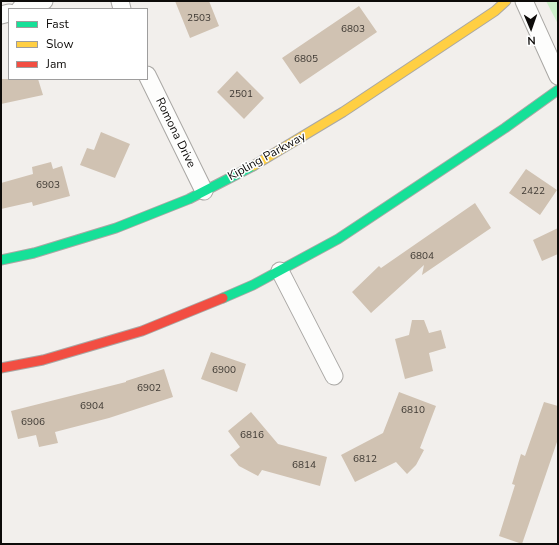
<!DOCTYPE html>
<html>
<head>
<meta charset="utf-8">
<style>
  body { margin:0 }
  #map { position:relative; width:559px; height:545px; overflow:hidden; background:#f2efec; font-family:"Nunito Sans",sans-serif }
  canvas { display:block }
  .frame { position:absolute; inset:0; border:2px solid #0d0b09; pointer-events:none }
  .legend { position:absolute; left:8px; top:8px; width:140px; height:72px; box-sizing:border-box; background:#fff; border:1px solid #9e9d9d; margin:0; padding:5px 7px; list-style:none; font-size:12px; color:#0d0b09 }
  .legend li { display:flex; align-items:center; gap:8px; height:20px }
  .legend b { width:20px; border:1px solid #9e9d9d }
  .north { position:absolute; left:511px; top:8px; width:40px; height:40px; -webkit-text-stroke:3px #fff; paint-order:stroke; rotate:178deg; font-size:11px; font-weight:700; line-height:16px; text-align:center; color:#0d0b09 }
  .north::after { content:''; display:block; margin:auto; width:14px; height:18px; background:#0d0b09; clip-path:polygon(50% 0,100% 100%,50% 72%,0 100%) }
</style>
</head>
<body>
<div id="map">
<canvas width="559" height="545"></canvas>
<div class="frame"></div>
<ul class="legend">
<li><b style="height:5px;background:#16e098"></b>Fast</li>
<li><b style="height:5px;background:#ffcf43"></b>Slow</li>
<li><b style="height:5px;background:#f24e42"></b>Jam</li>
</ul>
<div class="north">N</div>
</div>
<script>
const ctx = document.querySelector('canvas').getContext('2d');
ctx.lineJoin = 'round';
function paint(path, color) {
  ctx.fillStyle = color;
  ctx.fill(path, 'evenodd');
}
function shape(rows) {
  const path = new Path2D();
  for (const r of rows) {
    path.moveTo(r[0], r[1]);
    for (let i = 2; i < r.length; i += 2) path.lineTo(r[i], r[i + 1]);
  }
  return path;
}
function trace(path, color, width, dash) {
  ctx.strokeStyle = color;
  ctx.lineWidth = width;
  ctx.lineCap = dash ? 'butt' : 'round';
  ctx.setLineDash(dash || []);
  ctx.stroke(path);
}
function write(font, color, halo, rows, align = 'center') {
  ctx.font = font + ' "Nunito Sans",sans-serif';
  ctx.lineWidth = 3;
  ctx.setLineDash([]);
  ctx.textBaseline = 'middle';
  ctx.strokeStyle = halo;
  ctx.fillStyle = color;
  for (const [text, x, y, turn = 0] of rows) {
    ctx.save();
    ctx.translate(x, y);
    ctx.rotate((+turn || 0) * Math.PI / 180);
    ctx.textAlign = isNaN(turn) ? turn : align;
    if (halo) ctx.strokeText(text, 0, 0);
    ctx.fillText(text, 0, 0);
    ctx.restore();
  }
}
const green = shape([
  [546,1,558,1,558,24]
]);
const building = shape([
  [175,1,209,1,219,26,190,38],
  [359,6,377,32,300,84,282,58],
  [237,71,264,98,244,119,217,92],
  [1,79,38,79,43,95,1,104],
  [101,132,130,144,115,178,80,165,87,148,94,150],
  [51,162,53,169,62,166,70,196,33,206,32,202,1,209,1,183,33,174,32,167],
  [526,169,557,190,540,215,509,193],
  [475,203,491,228,422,275,424,265,371,313,352,292,379,266,381,268],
  [558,228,558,254,542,261,533,240],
  [412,320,424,320,429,333,441,330,446,348,429,353,433,371,405,379,395,339,409,335],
  [211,352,246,364,237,392,201,379],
  [164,369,173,397,109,418,55,432,58,443,39,447,36,435,18,439,11,411,126,382,126,381],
  [399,392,436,406,420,448,424,450,416,465,407,474,396,462,355,482,341,455,383,433],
  [544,402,558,406,558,439,522,544,499,536,515,485,512,484,521,454,525,456],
  [251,412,278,444,327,457,320,486,262,470,258,476,239,466,230,455,240,447,228,431]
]);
const street = shape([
  [120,1,122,9],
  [524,1,558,76],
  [20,9,44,1],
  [1,15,9,13],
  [147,75,204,191],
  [280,271,334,376]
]);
const fast = shape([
  [1,260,34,253,116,228,189,199,253,166],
  [223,298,253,285,338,239,505,128,558,90]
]);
const slow = shape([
  [253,166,343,112,495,11,506,1]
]);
const jam = shape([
  [1,368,43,360,142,331,223,298]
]);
const numberNames = [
  ["2503",199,19],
  ["6803",353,30],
  ["6805",306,60],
  ["2501",241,95],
  ["6903",48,186],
  ["2422",533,192],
  ["6804",422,257],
  ["6900",224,371],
  ["6902",149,389],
  ["6904",92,407],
  ["6810",413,411],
  ["6906",33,423],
  ["6816",252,436],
  ["6812",365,460],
  ["6814",304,466]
];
const streetNames = [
  ["Romona Drive",175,133,64],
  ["Kipling Parkway",267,157,-29]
];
paint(green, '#cef0ca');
paint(building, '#d0c2b2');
trace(street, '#a9a7a4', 19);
trace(fast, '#a9a7a4', 11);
trace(slow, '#a9a7a4', 11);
trace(jam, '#a9a7a4', 11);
trace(street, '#fdfdfc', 17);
trace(fast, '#16e098', 9);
trace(slow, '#ffcf43', 9);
trace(jam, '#f24e42', 9);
write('10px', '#3e3933', null, numberNames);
write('12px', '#0d0b09', '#fff', streetNames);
</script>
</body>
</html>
